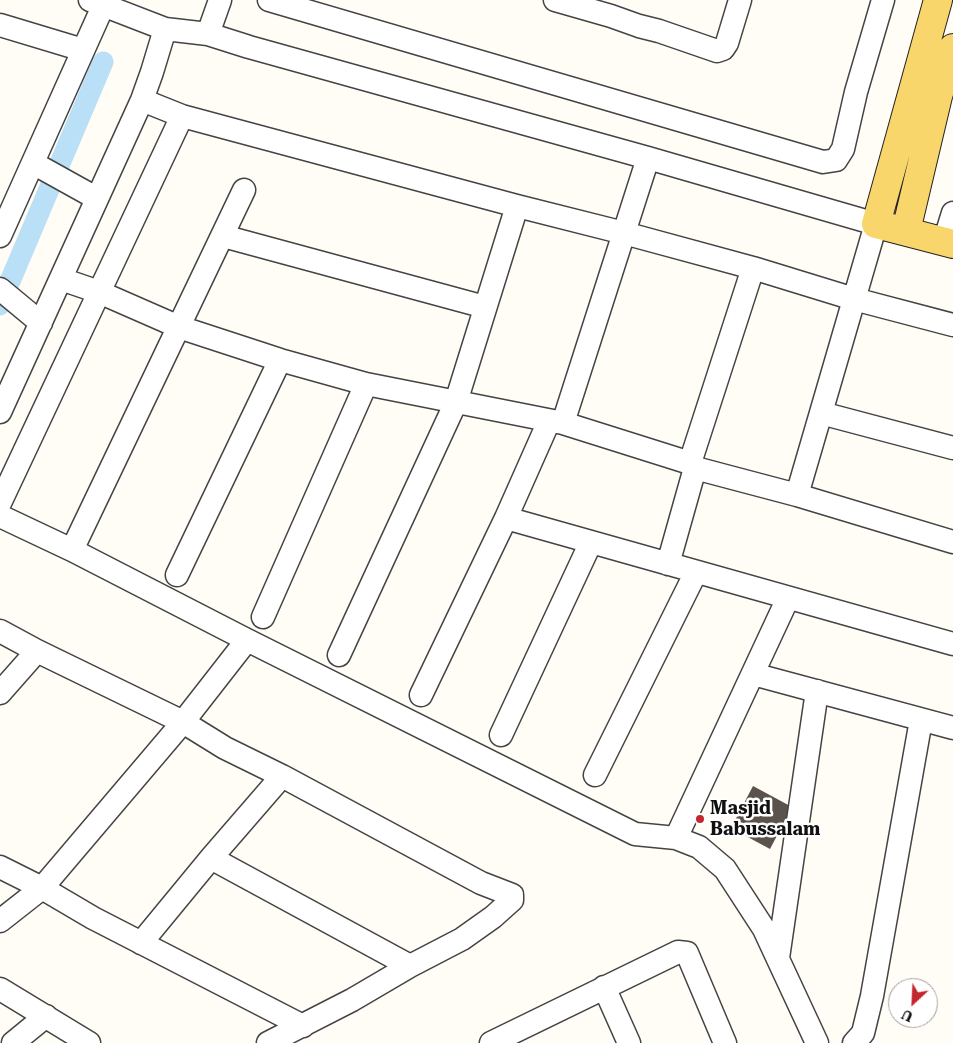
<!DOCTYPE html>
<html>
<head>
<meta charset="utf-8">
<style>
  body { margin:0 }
  #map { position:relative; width:953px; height:1043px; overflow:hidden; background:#fffdf5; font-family:"Roboto Serif",serif }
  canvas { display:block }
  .north { position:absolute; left:888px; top:978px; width:50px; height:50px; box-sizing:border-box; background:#fff; border:1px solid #a0a0a0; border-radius:50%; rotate:205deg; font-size:14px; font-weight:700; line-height:20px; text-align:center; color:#111 }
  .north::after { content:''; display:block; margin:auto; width:18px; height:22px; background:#c4262e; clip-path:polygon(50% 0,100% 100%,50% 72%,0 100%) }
</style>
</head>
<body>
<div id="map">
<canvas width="953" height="1043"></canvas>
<div class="north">U</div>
</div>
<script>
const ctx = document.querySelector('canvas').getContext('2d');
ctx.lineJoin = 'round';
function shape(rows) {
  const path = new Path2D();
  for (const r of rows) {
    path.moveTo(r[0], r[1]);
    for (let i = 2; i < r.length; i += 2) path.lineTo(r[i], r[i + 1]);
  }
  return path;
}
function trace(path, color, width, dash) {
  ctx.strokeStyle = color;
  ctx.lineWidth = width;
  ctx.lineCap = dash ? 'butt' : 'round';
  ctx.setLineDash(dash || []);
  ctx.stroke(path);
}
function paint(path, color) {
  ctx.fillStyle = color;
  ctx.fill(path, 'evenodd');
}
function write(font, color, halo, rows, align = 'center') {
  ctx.font = font + ' "Roboto Serif",serif';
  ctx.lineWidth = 5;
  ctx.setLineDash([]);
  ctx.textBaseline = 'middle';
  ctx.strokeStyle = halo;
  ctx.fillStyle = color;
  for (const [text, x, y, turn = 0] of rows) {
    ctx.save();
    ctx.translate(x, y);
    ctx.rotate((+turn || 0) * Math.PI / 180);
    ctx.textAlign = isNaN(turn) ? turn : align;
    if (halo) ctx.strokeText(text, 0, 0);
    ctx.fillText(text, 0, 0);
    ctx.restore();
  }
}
const canal = shape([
  [0,305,103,62]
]);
const building = shape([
  [753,786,792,807,770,849,731,828]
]);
const minor = shape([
  [90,0,165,29,208,34,249,47,648,158,876,224,797,495],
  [269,0,823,162,836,160,843,149,856,92,883,0],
  [555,0,611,16,639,26,659,31,717,51,723,49,727,43,740,0],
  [0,25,83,50],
  [208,34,220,0],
  [142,100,182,116,517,206,624,233,753,268,854,299,953,325],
  [33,163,96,198],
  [0,236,104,4],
  [223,236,485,307],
  [944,242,953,213],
  [61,279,99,292,179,327,280,360,366,384,563,423,690,463,695,468,797,495,953,542],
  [0,289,41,323],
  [0,412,142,100,152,72,165,29],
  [821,413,953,448],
  [563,423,648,158],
  [690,463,753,268],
  [0,503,182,116],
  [0,516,72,550,247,640,635,834,676,838,699,847,725,869,764,929,817,1043],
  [506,518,953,644],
  [72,550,244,190],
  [668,564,695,468],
  [177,575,280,360],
  [263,617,366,384],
  [0,631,37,651,183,722,225,748,282,776,481,883,512,895,512,900,493,917,462,939,410,966,352,1000,268,1043],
  [339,655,456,402,517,206],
  [753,674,953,728],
  [0,693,37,651],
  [421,695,506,518,549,421],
  [501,735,591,542],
  [595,775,696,572],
  [676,838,788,598],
  [211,858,410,966],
  [0,867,42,888,93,918,303,1026],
  [0,921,42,888,183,722,247,640],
  [141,943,211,858,282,776],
  [778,958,817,691],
  [604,987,629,1043],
  [0,989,89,1043],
  [13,1043,46,1016],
  [491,1043,678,952,687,953,725,1043],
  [854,1043,863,1033,872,996,921,720]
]);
const major = shape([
  [938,0,876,224,953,244],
  [906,231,938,96,953,48]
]);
const markers = [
  [700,819,5,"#c4262e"]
];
const poiNames = [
  ["Masjid",710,809],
  ["Babussalam",710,830]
];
trace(canal, '#b9e0f7', 21);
paint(building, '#5a524d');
trace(minor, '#444', 25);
trace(major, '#222', 30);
trace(minor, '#fff', 22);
trace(major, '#f9d66b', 28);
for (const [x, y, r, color] of markers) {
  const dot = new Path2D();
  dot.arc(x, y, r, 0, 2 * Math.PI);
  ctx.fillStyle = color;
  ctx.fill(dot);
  trace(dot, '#fff', 2);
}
write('bold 18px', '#111', '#fff', poiNames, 'left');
</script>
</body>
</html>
